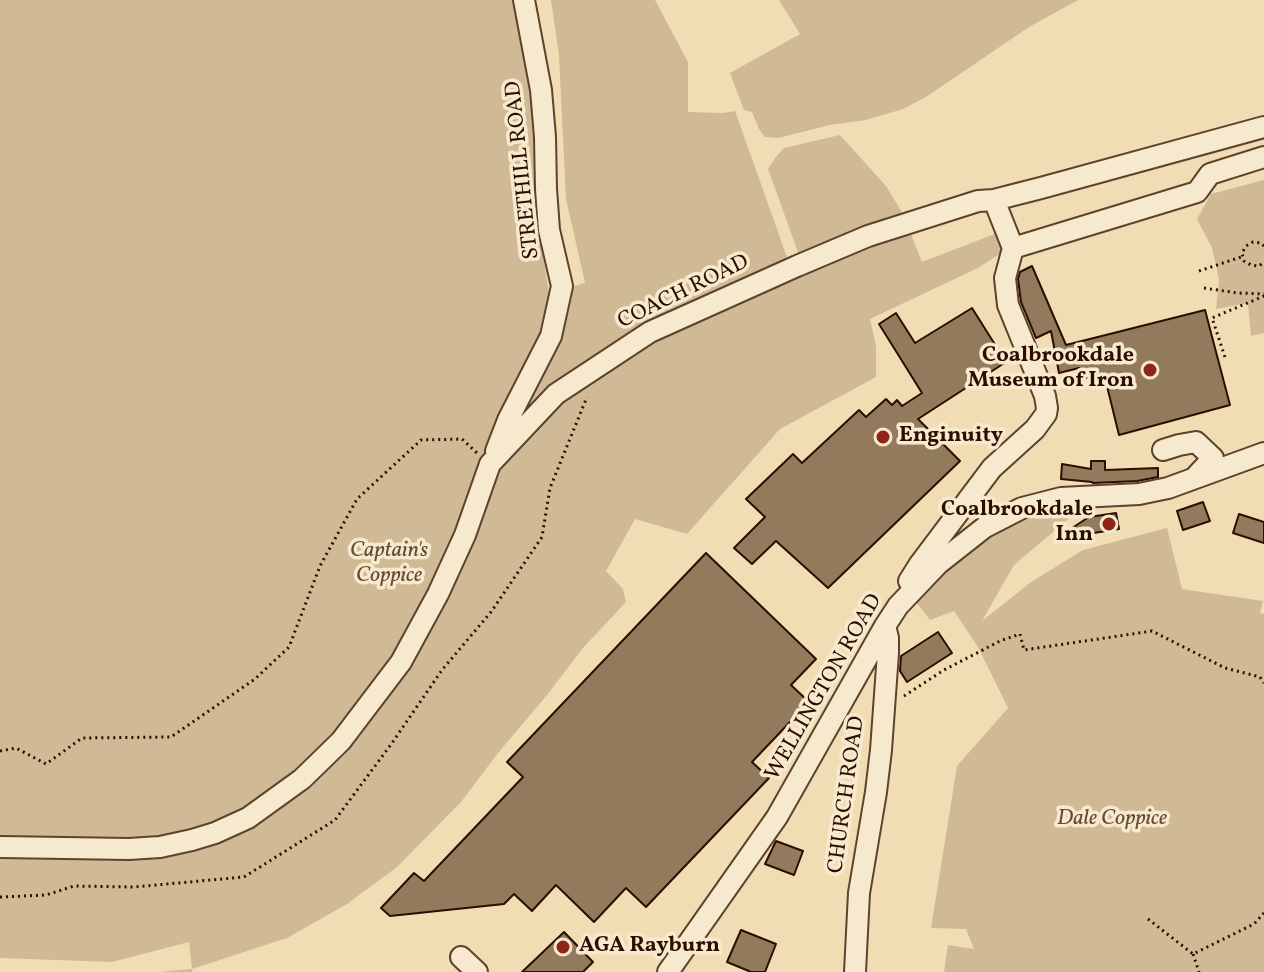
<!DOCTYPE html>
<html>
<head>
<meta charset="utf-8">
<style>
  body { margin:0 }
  canvas { display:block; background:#f1ddb3 }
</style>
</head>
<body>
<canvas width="1264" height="972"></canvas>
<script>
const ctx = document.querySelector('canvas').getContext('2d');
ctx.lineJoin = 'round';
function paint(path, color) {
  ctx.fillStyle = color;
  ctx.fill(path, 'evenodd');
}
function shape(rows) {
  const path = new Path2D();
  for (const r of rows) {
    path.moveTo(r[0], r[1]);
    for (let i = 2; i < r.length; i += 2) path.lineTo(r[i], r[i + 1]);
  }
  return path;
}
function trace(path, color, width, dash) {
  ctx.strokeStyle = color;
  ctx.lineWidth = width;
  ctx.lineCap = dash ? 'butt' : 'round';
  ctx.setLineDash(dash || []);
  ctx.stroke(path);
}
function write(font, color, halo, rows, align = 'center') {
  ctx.font = font + ' Vollkorn,serif';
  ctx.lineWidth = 7;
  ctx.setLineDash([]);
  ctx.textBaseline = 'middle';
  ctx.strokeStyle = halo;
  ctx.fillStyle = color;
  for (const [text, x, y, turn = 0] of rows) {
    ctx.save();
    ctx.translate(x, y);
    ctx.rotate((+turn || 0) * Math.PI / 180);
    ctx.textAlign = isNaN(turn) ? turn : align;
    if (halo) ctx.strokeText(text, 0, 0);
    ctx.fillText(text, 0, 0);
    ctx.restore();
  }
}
const green = shape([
  [0,0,512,0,535,108,539,230,549,293,585,283,566,199,559,56,551,0,655,0,688,62,688,112,723,113,735,111,788,260,799,255,768,169,775,158,784,148,840,135,886,186,903,214,922,262,997,233,1003,252,978,268,870,319,876,345,876,377,780,429,687,534,635,519,606,571,623,589,626,602,583,648,547,695,498,753,461,802,397,867,347,904,287,938,192,969,192,972,158,972,192,969,189,942,112,962,0,958],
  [779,0,1078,0,1029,27,926,97,903,109,866,120,830,125,778,138,765,137,759,129,752,112,744,110,730,73,800,34],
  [1264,180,1264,333,1251,336,1248,303,1216,309,1219,279,1212,248,1197,219,1211,194],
  [1079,510,1014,565,982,621,1031,582,1083,550,1167,528,1182,589,1263,601,1260,613,1264,614,1264,972,944,972,948,945,974,949,966,929,931,928,957,766,1008,708,978,647,954,611,930,620,916,602,957,556,984,538,1008,525,1048,513]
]);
const building = shape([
  [1032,266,1066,345,1205,310,1230,405,1119,435,1104,374,1081,379,1079,368,1059,373,1051,331,1036,338,1021,302,1018,279,1020,272,1032,266],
  [972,308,1006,362,918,419,960,461,828,588,776,541,752,564,734,548,765,517,746,499,793,454,802,463,859,410,866,417,886,399,892,405,897,400,902,406,922,393,879,324,896,313,915,343,972,308],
  [1091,461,1105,461,1105,470,1158,468,1158,477,1137,481,1093,483,1092,482,1061,479,1062,464,1091,469,1091,461],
  [1203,502,1210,521,1183,530,1177,511,1203,502],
  [1116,513,1119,529,1055,539,1089,517,1116,513],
  [1239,514,1264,522,1264,543,1233,533,1239,514],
  [706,553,816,659,791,685,809,702,752,762,769,778,646,907,626,888,594,922,556,885,532,911,514,894,504,904,390,916,381,908,414,873,424,881,523,777,507,762,706,553],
  [938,632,952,653,907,682,900,671,901,656,938,632],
  [776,841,803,851,794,875,765,864,776,841],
  [741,930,776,944,765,972,751,972,727,962,741,930],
  [564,932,593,962,583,972,522,972,564,932]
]);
const path = shape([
  [1264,246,1261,243,1253,242,1246,246,1242,253,1244,261,1251,265,1259,266,1264,262],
  [1199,271,1241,257],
  [1204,288,1238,293,1264,294],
  [1225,357,1212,318,1264,296],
  [904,696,944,670,1000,641,1020,634,1024,650,1152,631,1225,668,1260,677,1264,683],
  [0,751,16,748,46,764,82,738,171,737,255,679,289,647,320,566,357,499,421,440,462,439,477,453],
  [0,897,46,895,74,886,134,887,244,877,335,820,392,743,442,670,491,612,542,537,550,488,587,397],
  [1148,919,1193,954,1254,924,1264,913],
  [1193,954,1199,972]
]);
const minor = shape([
  [994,200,1013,248],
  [1013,248,1197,192,1210,174,1264,157],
  [1163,450,1179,445,1196,442,1213,458,1197,475],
  [496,451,508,420,551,336,562,286,549,230,546,189,545,137,541,90,524,0],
  [909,581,919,565,992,468,1035,429,1046,414,1047,408,1045,396,1008,305,1005,278,1013,248],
  [0,847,129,849,160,847,192,840,215,833,248,818,302,779,341,741,401,662,438,594,465,535,490,464,556,394,650,332,797,266,868,236,978,201,994,200,1041,188,1264,127],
  [461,957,477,972],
  [668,972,777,817,885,626,898,606,938,564,985,527,1022,508,1061,498,1139,494,1168,488,1264,453],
  [855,972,859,893,876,792,881,750,888,653,888,638,885,626]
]);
const markers = [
  [1150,370,8,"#8f2418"],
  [883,437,8,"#8f2418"],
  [1109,524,8,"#8f2418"],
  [563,947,8,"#8f2418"]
];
const streetNames = [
  ["STRETHILL ROAD",524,170,-96],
  ["COACH ROAD",684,293,-26],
  ["WELLINGTON ROAD",825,688,-60],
  ["CHURCH ROAD",848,795,-82]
];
const poiNames = [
  ["Coalbrookdale",1134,357],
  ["Museum of Iron",1134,382],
  ["Enginuity",899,437,"left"],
  ["Coalbrookdale",1093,511],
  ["Inn",1093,536],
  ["AGA Rayburn",579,947,"left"]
];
const parkNames = [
  ["Captain's",389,552],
  ["Coppice",389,577],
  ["Dale Coppice",1112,820]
];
paint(green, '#d0ba95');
paint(building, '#927a5d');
trace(building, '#2c0e00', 2);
trace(minor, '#5d422d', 24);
trace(path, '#2c0e00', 3, [2, 4]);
trace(minor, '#f6e9ce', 20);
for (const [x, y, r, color] of markers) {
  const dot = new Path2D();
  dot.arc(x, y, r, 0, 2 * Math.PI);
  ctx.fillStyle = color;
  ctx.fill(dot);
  trace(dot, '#f6e9ce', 3);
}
write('22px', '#2c0e00', '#f6e9ce', streetNames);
write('bold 22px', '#2c0e00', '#f6e9ce', poiNames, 'right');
write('italic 22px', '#654a34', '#f6e9ce', parkNames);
</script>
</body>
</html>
